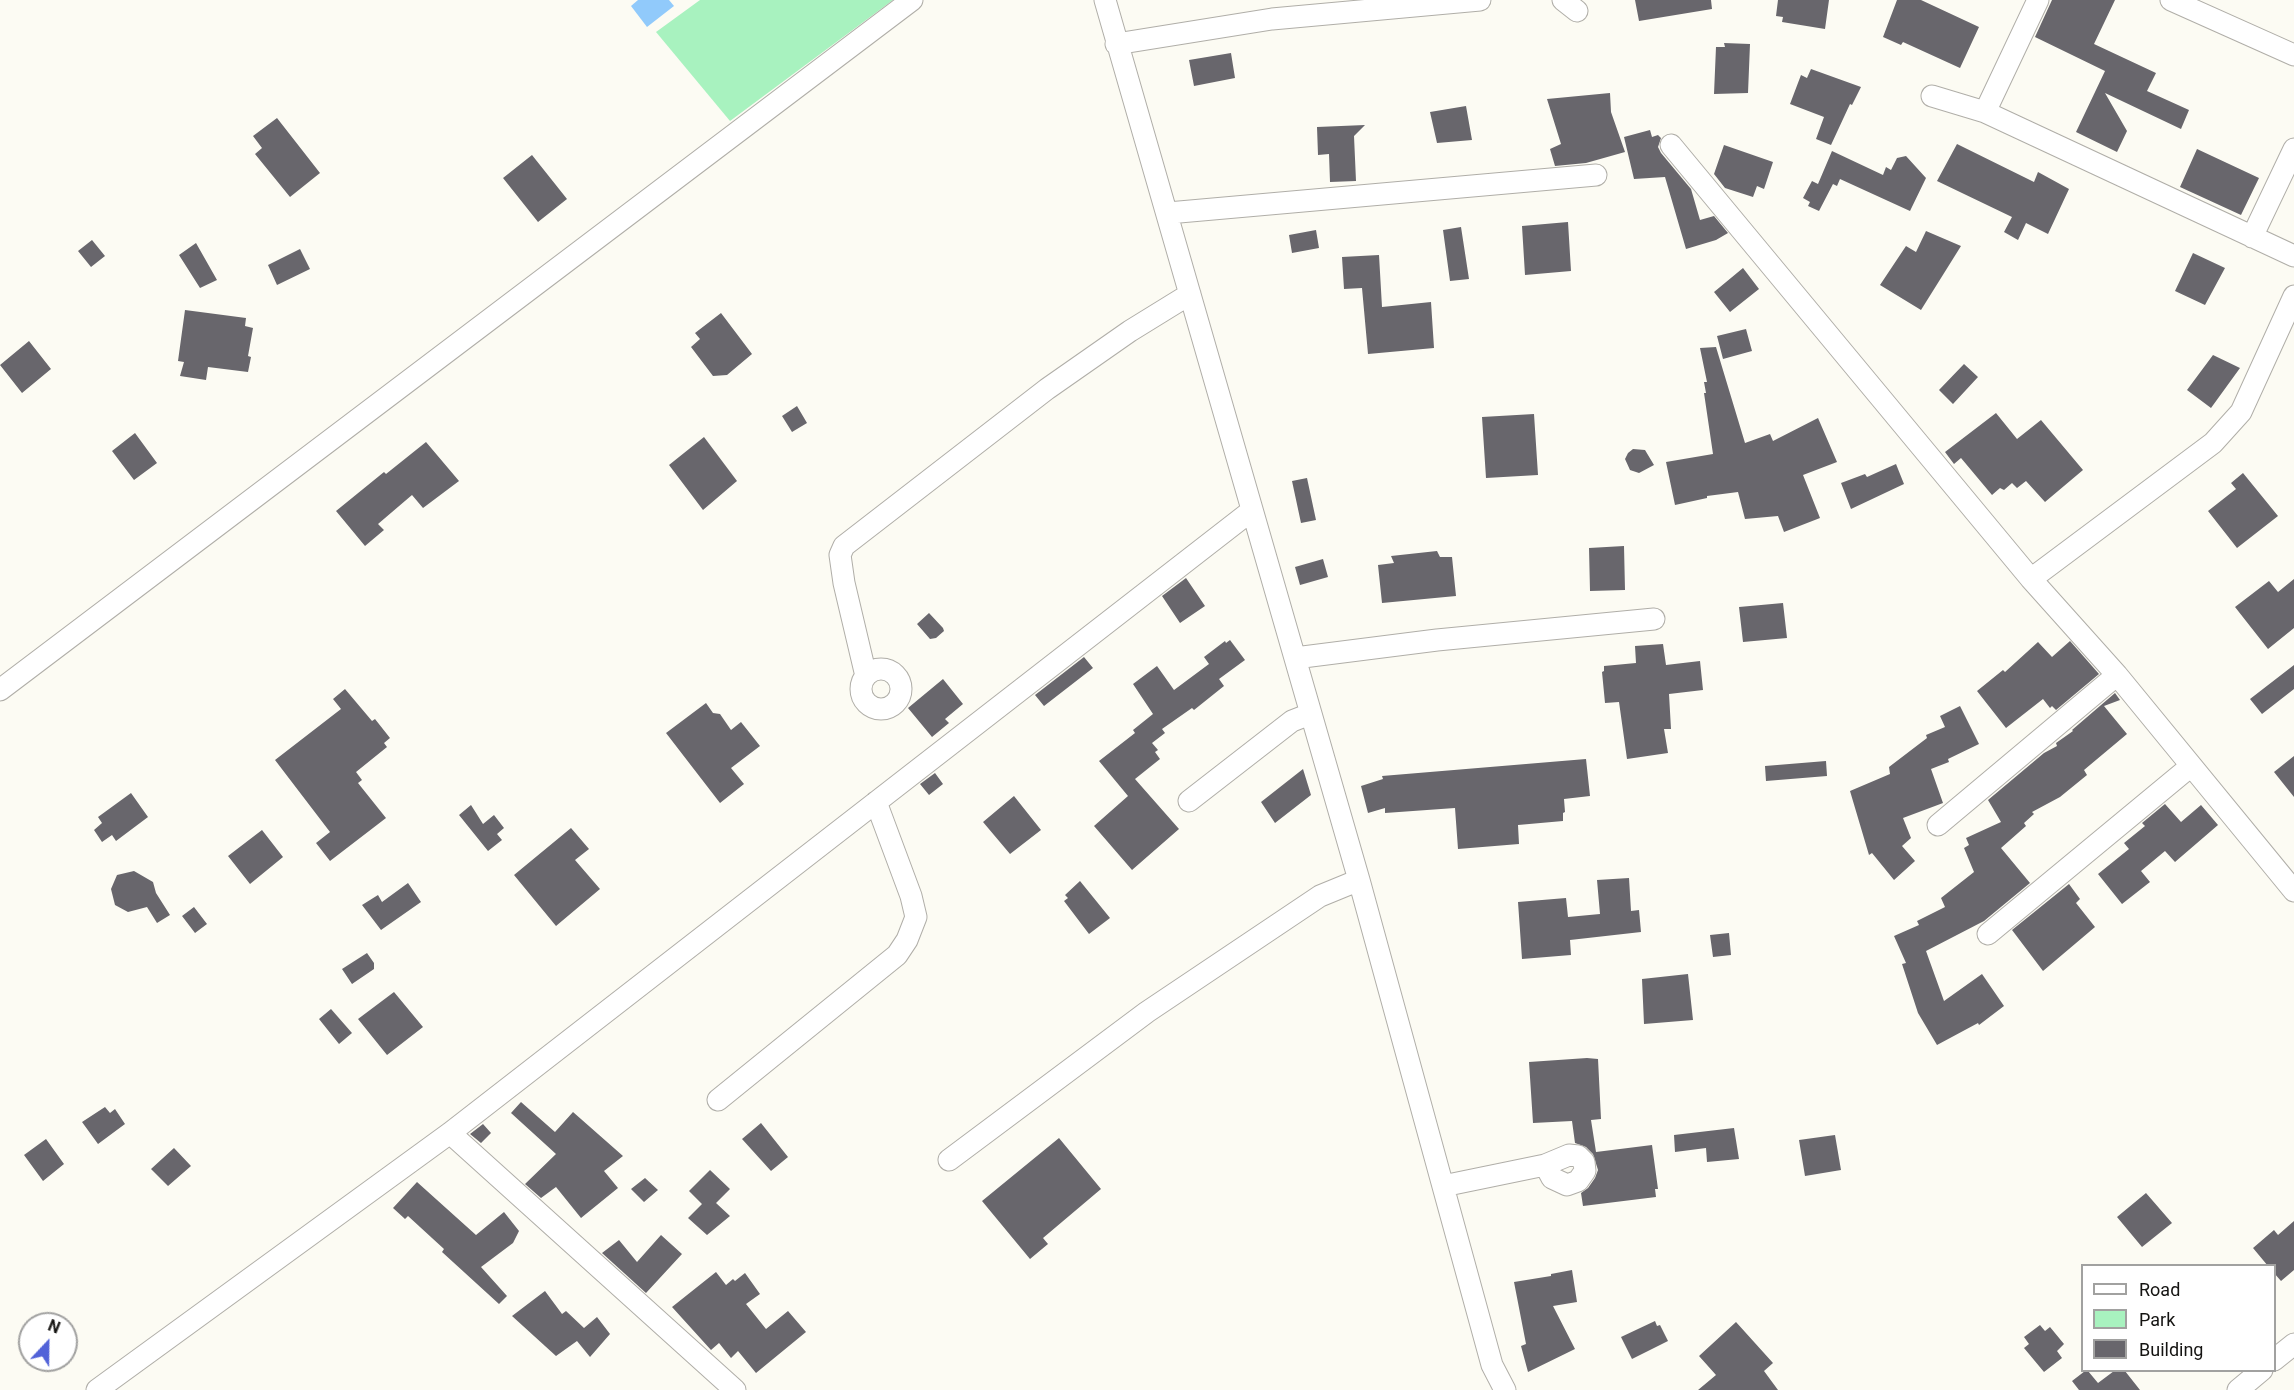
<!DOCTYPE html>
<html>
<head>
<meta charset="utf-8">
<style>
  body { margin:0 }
  #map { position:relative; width:2294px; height:1390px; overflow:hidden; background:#fcfbf3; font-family:Roboto,sans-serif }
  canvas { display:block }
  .legend { position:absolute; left:2081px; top:1264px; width:195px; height:108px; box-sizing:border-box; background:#fff; border:2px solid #a1a1a0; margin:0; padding:8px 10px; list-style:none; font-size:18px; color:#151412 }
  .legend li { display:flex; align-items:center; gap:12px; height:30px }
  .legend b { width:30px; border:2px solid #a1a1a0 }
  .north { position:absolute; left:18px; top:1312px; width:60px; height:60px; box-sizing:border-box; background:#fff; border:2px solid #a1a1a0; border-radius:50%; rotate:22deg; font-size:16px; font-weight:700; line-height:24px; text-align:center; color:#151412 }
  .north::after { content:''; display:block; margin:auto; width:21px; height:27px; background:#5162d8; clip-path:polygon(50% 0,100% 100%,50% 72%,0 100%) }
</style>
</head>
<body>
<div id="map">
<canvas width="2294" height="1390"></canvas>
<ul class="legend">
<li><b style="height:8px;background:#fff"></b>Road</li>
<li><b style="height:16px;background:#a8f2bf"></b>Park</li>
<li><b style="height:16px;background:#68666c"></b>Building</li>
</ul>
<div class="north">N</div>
</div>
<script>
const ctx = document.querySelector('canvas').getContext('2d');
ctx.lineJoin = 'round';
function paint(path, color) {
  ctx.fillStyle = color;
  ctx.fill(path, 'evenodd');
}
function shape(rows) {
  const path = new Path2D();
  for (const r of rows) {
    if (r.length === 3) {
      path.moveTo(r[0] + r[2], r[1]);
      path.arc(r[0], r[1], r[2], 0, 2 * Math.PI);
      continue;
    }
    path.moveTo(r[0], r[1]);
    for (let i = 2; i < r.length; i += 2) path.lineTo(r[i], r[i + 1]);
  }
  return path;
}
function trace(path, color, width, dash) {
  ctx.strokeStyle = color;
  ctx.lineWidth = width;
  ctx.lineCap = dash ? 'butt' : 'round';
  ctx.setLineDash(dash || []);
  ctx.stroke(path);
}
const green = shape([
  [700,0,893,0,730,121,656,32]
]);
const water = shape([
  [638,0,669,0,674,6,647,27,631,6]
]);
const building = shape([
  [1635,0,1711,0,1712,9,1639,21],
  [1778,0,1829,0,1825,29,1782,22,1783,17,1776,16],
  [1897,0,1921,0,1979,27,1960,68,1903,42,1901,45,1883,37],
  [2052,0,2115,0,2094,44,2156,73,2147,91,2189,110,2181,129,2105,93,2127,131,2117,152,2076,132,2105,71,2035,37],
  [1724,43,1750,44,1748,93,1714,94,1716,47,1725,47],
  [1231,53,1235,78,1194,86,1189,60],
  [1811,69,1861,87,1852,105,1850,104,1831,145,1816,139,1824,117,1790,104,1801,75,1807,78],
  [1610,93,1611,112,1625,152,1586,163,1555,166,1550,149,1561,144,1547,99],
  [1466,106,1472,140,1437,143,1430,112],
  [277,118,320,173,290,197,255,154,262,148,253,136],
  [1365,125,1354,136,1356,181,1330,182,1329,154,1318,155,1317,127],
  [1650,130,1652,137,1658,135,1661,138,1658,147,1661,153,1691,189,1700,220,1714,216,1728,233,1716,240,1686,249,1665,177,1634,179,1624,137],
  [1957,144,2034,182,2038,172,2069,189,2048,234,2026,223,2018,240,2004,232,2012,217,1937,181],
  [1724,145,1773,162,1764,189,1757,186,1753,197,1725,188,1714,174],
  [2197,149,2259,178,2241,215,2180,187],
  [1832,151,1883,175,1886,167,1891,170,1897,158,1906,156,1926,178,1910,211,1840,179,1837,186,1833,184,1819,211,1808,206,1810,202,1803,198,1812,181,1818,184],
  [532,155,567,199,538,222,503,178],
  [1568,222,1571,271,1525,275,1522,226],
  [1461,227,1469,279,1450,281,1443,230],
  [1316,230,1319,248,1292,253,1289,235],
  [1926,231,1961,246,1921,310,1880,285,1906,246,1916,252],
  [92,240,105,256,91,267,78,251],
  [196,243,217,280,200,288,179,255],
  [300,249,310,269,277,285,268,265],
  [2193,253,2225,268,2205,305,2175,291],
  [1379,255,1382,307,1431,302,1434,348,1368,354,1362,288,1344,289,1342,257],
  [1743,268,1759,289,1730,312,1714,292],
  [185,310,246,318,245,326,253,328,248,356,251,357,248,372,208,367,206,380,180,376,184,362,178,361],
  [721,313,752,354,727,375,713,376,691,347,700,339,695,333],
  [1746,329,1752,351,1723,359,1717,336],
  [29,341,51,369,22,393,0,365],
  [1716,347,1745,443,1770,434,1773,441,1818,418,1837,462,1803,475,1820,518,1784,532,1778,516,1745,519,1738,492,1707,496,1707,498,1675,505,1666,462,1713,454,1704,393,1706,393,1704,382,1707,382,1700,348],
  [2213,355,2240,368,2211,408,2187,390],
  [1964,364,1978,377,1953,404,1939,390],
  [797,406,807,423,792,432,782,416],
  [1996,413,2017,439,2041,420,2083,470,2045,502,2026,481,2017,488,2012,483,2004,490,2000,488,1992,495,1961,458,1954,464,1945,452],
  [1534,414,1538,475,1486,478,1482,417],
  [135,433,157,463,134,480,112,451],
  [704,437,737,481,703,510,669,465],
  [426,442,459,481,423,508,412,495,378,524,384,530,365,546,336,511,384,472,386,474],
  [1633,449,1645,450,1654,465,1639,473,1630,470,1625,459,1628,453],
  [1896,464,1904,484,1851,509,1841,483,1865,474,1867,477],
  [2243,473,2278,516,2237,548,2208,511,2236,489,2231,483],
  [1307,478,1316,520,1301,523,1292,481],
  [1624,546,1625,590,1590,591,1589,548],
  [1437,551,1440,557,1452,557,1456,596,1382,603,1378,565,1394,563,1391,556],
  [1323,559,1328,577,1300,585,1295,567],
  [1186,578,1205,606,1180,623,1162,596],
  [2294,579,2294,628,2268,649,2235,607,2269,581,2278,592],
  [1783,603,1787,638,1743,642,1739,607],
  [929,613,943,628,944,631,936,638,930,639,917,624],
  [1230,640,1245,660,1219,679,1224,686,1194,710,1192,708,1162,729,1165,733,1152,743,1158,750,1155,752,1160,759,1135,779,1179,829,1132,870,1094,826,1128,796,1099,761,1135,733,1133,730,1153,714,1133,684,1157,666,1174,690,1209,664,1204,657,1225,641,1226,643],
  [2070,641,2099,674,2056,710,2052,706,2050,708,2043,699,2006,728,1977,691,2003,670,2005,672,2038,642,2052,657],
  [1663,644,1666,665,1700,661,1703,690,1669,694,1671,729,1664,729,1668,753,1627,759,1619,702,1605,703,1602,672,1604,671,1604,666,1636,663,1635,646],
  [1084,657,1093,668,1044,706,1035,695],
  [2294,665,2294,689,2262,714,2250,699],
  [943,679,963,704,945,719,949,723,932,737,908,708],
  [345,689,372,721,375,719,390,738,384,743,387,747,356,772,362,780,358,783,386,818,330,861,316,843,330,832,275,760,341,709,333,699],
  [2115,693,2120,700,2104,706,2127,734,2084,770,2087,775,2060,797,2032,812,2034,814,2024,823,2026,826,2001,848,2030,883,1984,921,1926,951,1944,1001,1982,974,2004,1006,1979,1025,1978,1023,1937,1045,1918,1013,1902,964,1906,963,1894,936,1919,925,1917,921,1945,907,1941,898,1974,872,1964,848,1969,845,1966,838,2001,822,1988,800,2044,753,2057,746,2056,743,2073,731,2072,730],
  [706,703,713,713,720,714,731,730,741,722,760,746,731,768,744,784,720,803,666,733],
  [1960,706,1979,744,1948,759,1949,762,1931,769,1943,803,1903,818,1911,838,1902,846,1915,861,1894,880,1872,853,1869,855,1850,791,1890,774,1889,767,1927,738,1926,735,1945,727,1940,716],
  [2294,756,2294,797,2274,772],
  [1586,759,1590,796,1564,799,1565,812,1563,813,1563,821,1518,825,1519,844,1458,849,1455,808,1385,813,1385,808,1368,813,1361,786,1383,779,1382,776],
  [1826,761,1827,776,1766,781,1765,766],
  [1303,769,1311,795,1275,823,1261,802],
  [935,773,943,784,929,795,920,784],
  [131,793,148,817,116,841,112,835,102,842,94,830,102,823,98,817],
  [1014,796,1041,830,1010,854,983,822],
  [2165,804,2181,822,2201,805,2218,825,2175,862,2165,851,2141,871,2150,882,2122,904,2098,874,2129,849,2124,843,2145,826,2142,823],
  [471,805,483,824,494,815,504,828,497,834,502,840,488,851,459,815],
  [571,828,589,849,575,860,600,889,556,926,514,875],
  [262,830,283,857,250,884,228,856],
  [134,871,153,882,156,893,170,915,157,923,147,907,128,912,115,905,111,889,117,875],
  [1629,878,1631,911,1639,910,1641,932,1570,940,1571,955,1522,959,1518,902,1566,898,1568,917,1600,914,1597,880],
  [1080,881,1110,918,1089,934,1064,901,1068,898,1065,895],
  [408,883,421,902,381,930,362,905,378,895,382,902],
  [2069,884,2080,899,2076,903,2095,927,2043,971,2012,930],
  [194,907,207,924,195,933,182,916],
  [1729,933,1731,955,1713,957,1710,935],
  [367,953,374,963,374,969,352,984,342,969],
  [1688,974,1693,1020,1644,1024,1642,979],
  [394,992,423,1027,387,1055,358,1019],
  [331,1009,352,1033,339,1044,319,1019],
  [1587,1058,1598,1059,1601,1119,1591,1120,1596,1152,1652,1145,1658,1189,1655,1189,1656,1197,1583,1206,1581,1193,1588,1188,1595,1178,1598,1170,1593,1154,1586,1147,1575,1143,1572,1121,1533,1123,1529,1062],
  [521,1102,555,1132,573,1112,623,1156,604,1171,618,1188,581,1218,556,1187,541,1198,525,1184,556,1154,511,1113],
  [105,1107,110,1113,115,1109,125,1124,98,1144,82,1122],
  [761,1123,788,1157,771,1171,742,1139],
  [483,1124,491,1133,481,1143,470,1134],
  [1734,1128,1739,1159,1707,1162,1706,1148,1675,1152,1674,1135],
  [1835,1135,1841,1170,1805,1176,1799,1140],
  [1059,1138,1101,1189,1043,1238,1048,1244,1030,1259,982,1201],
  [46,1139,64,1164,43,1181,24,1155],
  [174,1148,191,1166,168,1186,151,1169],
  [710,1170,730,1189,716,1203,730,1216,707,1235,688,1218,702,1204,689,1191],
  [645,1178,658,1190,644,1202,631,1189],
  [417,1182,476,1235,504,1212,519,1231,513,1243,481,1267,507,1296,499,1304,442,1252,444,1249,408,1216,405,1219,393,1208],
  [2146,1193,2172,1223,2142,1247,2117,1217],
  [2294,1221,2294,1270,2281,1281,2274,1273,2274,1266,2268,1266,2253,1248,2274,1230,2278,1235],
  [661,1235,682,1254,646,1293,602,1253,619,1240,637,1262],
  [1572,1270,1577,1302,1553,1306,1575,1349,1528,1372,1521,1346,1526,1344,1514,1282,1551,1276,1551,1274],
  [716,1272,726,1285,733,1279,735,1281,745,1273,760,1294,746,1304,766,1329,788,1311,806,1332,756,1373,738,1351,731,1358,719,1343,711,1350,672,1307],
  [545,1291,562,1314,566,1311,584,1328,597,1317,610,1334,590,1357,577,1341,556,1356,512,1316],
  [1655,1321,1657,1326,1660,1325,1668,1341,1632,1359,1621,1337],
  [1736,1322,1773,1363,1764,1371,1778,1390,1698,1390,1716,1375,1699,1356],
  [2040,1325,2045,1331,2050,1327,2064,1344,2057,1351,2062,1358,2044,1372,2024,1348,2029,1344,2024,1337],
  [2085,1371,2088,1371,2098,1383,2114,1371,2125,1371,2140,1390,2079,1390,2072,1381]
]);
const minor = shape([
  [1105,0,1359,880,1492,1365,1505,1390],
  [1563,0,1577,11],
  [2171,0,2294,55],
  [1116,44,1272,19,1480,0],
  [1932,96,1985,112,2294,256],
  [1985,112,2038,0],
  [1671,145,2031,579,2117,675],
  [1168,213,1596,175],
  [2252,237,2294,149],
  [2031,579,2213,443,2241,412,2294,296],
  [1295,658,1437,640,1654,619],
  [881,689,20],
  [866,676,844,583,840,555,844,546,1047,389,1130,331,1190,294],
  [0,690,912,0],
  [1189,801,1292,721,1310,714],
  [1938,825,2117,675,2294,891],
  [1988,934,2191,766],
  [718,1100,897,955,907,940,916,917,911,896,876,802],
  [450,1133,735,1390],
  [949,1160,1147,1012,1320,896,1359,880],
  [1443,1186,1545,1165,1569,1155,1578,1156,1584,1162,1585,1171,1578,1181,1567,1185,1552,1178,1545,1165],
  [2274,1360,2294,1344],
  [97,1390,450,1133,1251,511],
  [2238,1390,2262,1370]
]);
paint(green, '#a8f2bf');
paint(water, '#91cafb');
paint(building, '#68666c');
trace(minor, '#b0aea8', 23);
trace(minor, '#fff', 21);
</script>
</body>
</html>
